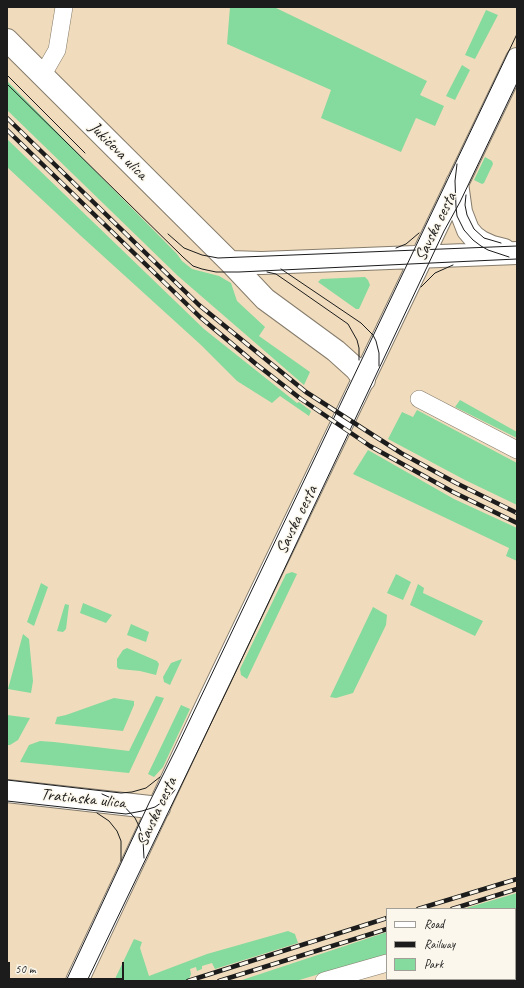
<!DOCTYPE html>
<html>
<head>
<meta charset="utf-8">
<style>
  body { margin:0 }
  #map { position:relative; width:524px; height:988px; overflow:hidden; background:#f0dcbc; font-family:Caveat,sans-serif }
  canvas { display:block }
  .frame { position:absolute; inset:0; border:8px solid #1c1c1c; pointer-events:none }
  .legend { position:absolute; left:386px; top:908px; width:130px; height:72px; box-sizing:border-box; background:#fbf7ec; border:1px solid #a29f99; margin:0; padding:5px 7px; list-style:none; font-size:12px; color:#1c1c1c }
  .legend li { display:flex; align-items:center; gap:8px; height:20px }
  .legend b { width:20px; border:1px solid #a29f99 }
  .scale { position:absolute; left:8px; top:962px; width:116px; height:18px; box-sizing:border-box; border:2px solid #1c1c1c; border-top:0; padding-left:5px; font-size:12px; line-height:14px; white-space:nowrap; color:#1c1c1c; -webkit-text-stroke:3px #fbf7ec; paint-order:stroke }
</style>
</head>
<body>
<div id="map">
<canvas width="524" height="988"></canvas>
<div class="frame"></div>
<ul class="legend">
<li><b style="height:5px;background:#fff"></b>Road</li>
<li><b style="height:5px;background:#1c1c1c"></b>Railway</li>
<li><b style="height:11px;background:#85da9d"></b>Park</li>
</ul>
<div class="scale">50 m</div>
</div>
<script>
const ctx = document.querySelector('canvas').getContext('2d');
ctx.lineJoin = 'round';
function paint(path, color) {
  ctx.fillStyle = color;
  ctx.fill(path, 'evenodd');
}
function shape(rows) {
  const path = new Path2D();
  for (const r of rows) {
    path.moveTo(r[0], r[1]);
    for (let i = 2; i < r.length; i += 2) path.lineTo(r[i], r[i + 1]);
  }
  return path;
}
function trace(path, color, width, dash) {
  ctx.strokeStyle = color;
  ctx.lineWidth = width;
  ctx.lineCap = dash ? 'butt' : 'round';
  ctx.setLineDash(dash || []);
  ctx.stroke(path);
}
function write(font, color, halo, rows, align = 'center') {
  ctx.font = font + ' Caveat,sans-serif';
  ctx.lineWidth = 3;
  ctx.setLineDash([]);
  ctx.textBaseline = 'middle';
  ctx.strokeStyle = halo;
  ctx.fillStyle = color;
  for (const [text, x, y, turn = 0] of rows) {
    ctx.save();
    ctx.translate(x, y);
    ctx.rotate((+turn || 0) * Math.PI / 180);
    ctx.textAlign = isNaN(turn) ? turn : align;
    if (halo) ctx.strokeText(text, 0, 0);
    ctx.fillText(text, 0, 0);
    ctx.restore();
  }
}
const green = shape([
  [230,7,274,7,427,81,420,95,444,106,435,126,416,118,401,152,321,118,331,90,227,44],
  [486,10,498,15,475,59,465,55],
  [462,65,470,70,455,100,446,96],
  [7,81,177,254,182,261,192,269,219,276,231,283,237,301,265,327,259,336,310,372,304,385,178,276,7,110],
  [7,139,204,329,297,403,299,402,311,411,309,416,280,396,272,403,237,381,201,345,81,236,7,167],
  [485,157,492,161,493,164,484,183,482,184,474,180],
  [365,277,368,280,370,285,359,309,356,309,318,282,321,279],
  [460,400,517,432,517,438,455,407],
  [417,410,517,463,517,505,465,480,388,439,402,412,413,417],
  [368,450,454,499,517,528,517,561,506,556,509,548,353,474],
  [292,572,297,574,247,679,241,675,240,669,286,574],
  [396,574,411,582,403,600,387,593],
  [41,583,48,587,34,626,27,622],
  [418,584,424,588,423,593,483,621,475,636,410,605],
  [83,603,112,615,106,623,80,613],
  [65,604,69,605,66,629,63,632,57,631],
  [373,607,387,615,386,625,353,693,336,698,330,697],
  [131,624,149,632,146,642,127,635],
  [23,634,29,639,33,681,31,693,8,689],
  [127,648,157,661,159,664,156,675,140,671,119,669,117,667,117,659,123,650],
  [182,659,170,685,164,682,163,677,171,663],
  [156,696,164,698,129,773,20,762,29,745,40,741,54,742,129,751],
  [114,698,134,701,134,705,123,731,55,724,57,717,66,715],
  [181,705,190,709,163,767,154,777,148,774],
  [7,715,30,718,18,740,10,745,7,745],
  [517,893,517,922,515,923,515,909,463,909],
  [288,931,295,934,298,943,215,969,212,963,202,966,202,969,197,971,196,967,190,969,191,974,189,979,183,981,114,981,134,939,142,942,140,948,149,976,207,954],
  [387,932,387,956,336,969,296,981,239,981]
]);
const street = shape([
  [42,76,57,50,64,7],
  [419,399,517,450],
  [515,929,517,929],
  [515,945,517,951],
  [324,981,387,963]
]);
const secondary = shape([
  [7,40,230,262,265,299,336,351,356,369,364,380],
  [457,183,461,212,468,230,474,237,481,242,492,247,504,250],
  [230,262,262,263,517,253],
  [7,791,159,808],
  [77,981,205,709,517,59]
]);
const tram = shape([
  [7,75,85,153],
  [7,84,183,257,193,266,202,269,216,272,239,272,517,259],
  [457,164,455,181,456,207,457,216,464,230,473,240,481,246,488,250,509,257],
  [466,195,465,205,467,215,474,229,484,238,501,243],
  [168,234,184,248,202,255,218,258,517,246],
  [396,248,406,244,419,233],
  [281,269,361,323,373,335,376,341,379,353,379,366],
  [267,272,276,274,292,285,348,324,357,340,359,348,359,360],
  [421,287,435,273,453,265],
  [7,780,121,793,132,792,146,788,160,777],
  [102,794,120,802,135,818,140,828,143,841,144,858],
  [7,801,126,814,142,811,155,807,168,798,175,790],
  [97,813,109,821,117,831,121,841,121,861],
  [66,981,149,803,177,747,517,34],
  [87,981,230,684,444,231,460,202,517,83]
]);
const rail = shape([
  [7,118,199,305,306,392,401,453,456,483,517,513],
  [7,130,200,317,256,364,301,399,370,446,453,492,517,523],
  [418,909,517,879],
  [452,909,517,889],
  [188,981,387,918],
  [219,981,387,929]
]);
const streetNames = [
  ["Jukićeva ulica",118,151,45],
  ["Savska cesta",436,227,-64],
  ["Savska cesta",297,520,-64],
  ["Tratinska ulica",83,799,6],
  ["Savska cesta",157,812,-65]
];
paint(green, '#85da9d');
trace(street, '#867c6c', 18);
trace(secondary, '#867c6c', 24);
trace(street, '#fff', 17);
trace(secondary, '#fff', 22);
trace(tram, '#1c1c1c', 1);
trace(rail, '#1c1c1c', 4.5);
trace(rail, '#fbf7ec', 3, [9]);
write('17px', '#1c1c1c', '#fbf7ec', streetNames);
</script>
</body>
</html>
